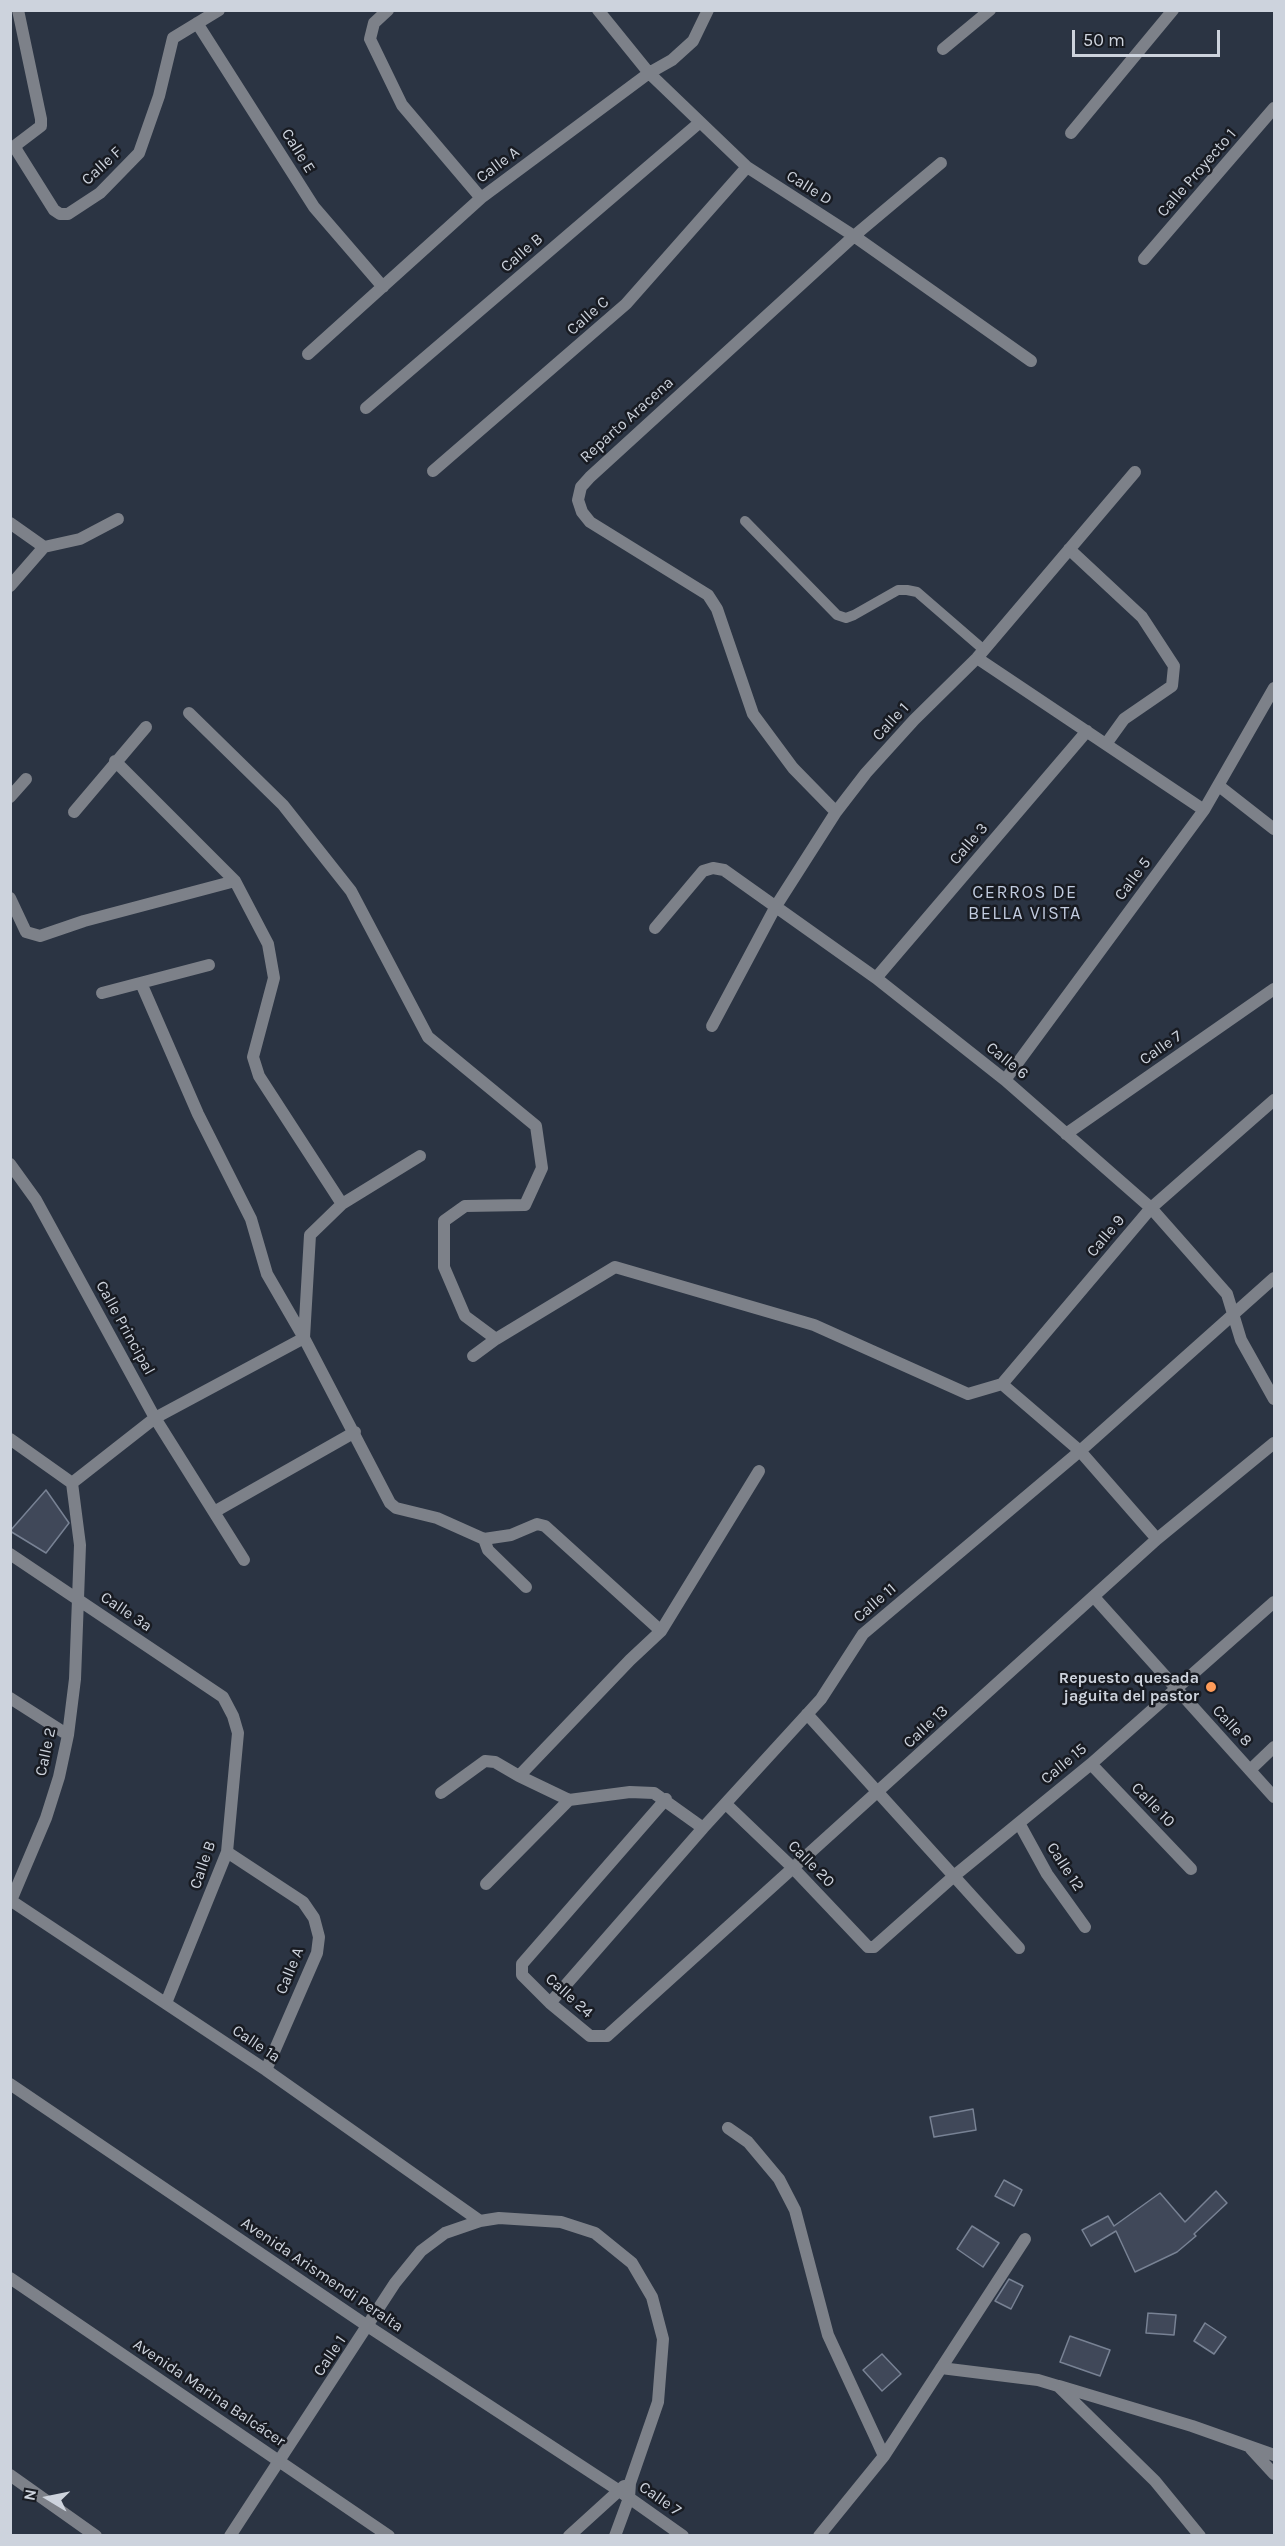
<!DOCTYPE html>
<html>
<head>
<meta charset="utf-8">
<style>
  body { margin:0 }
  #map { position:relative; width:1285px; height:2546px; overflow:hidden; background:#2b3443; font-family:Karla,sans-serif }
  canvas { display:block }
  .frame { position:absolute; inset:0; border:12px solid #cdd3dd; pointer-events:none }
  .north { position:absolute; left:18px; top:2468px; width:60px; height:60px; -webkit-text-stroke:4px #181b22; paint-order:stroke; rotate:280deg; font-size:16px; font-weight:700; line-height:24px; text-align:center; color:#cdd3dd }
  .north::after { content:''; display:block; margin:auto; width:21px; height:27px; background:#cdd3dd; clip-path:polygon(50% 0,100% 100%,50% 72%,0 100%) }
  .scale { position:absolute; left:1072px; top:30px; width:148px; height:27px; box-sizing:border-box; border:3px solid #cdd3dd; border-top:0; padding-left:8px; font-size:18px; line-height:21px; white-space:nowrap; color:#cdd3dd; -webkit-text-stroke:4px #181b22; paint-order:stroke }
</style>
</head>
<body>
<div id="map">
<canvas width="1285" height="2546"></canvas>
<div class="frame"></div>
<div class="north">N</div>
<div class="scale">50 m</div>
</div>
<script>
const ctx = document.querySelector('canvas').getContext('2d');
ctx.lineJoin = 'round';
function paint(path, color) {
  ctx.fillStyle = color;
  ctx.fill(path, 'evenodd');
}
function shape(rows) {
  const path = new Path2D();
  for (const r of rows) {
    path.moveTo(r[0], r[1]);
    for (let i = 2; i < r.length; i += 2) path.lineTo(r[i], r[i + 1]);
  }
  return path;
}
function trace(path, color, width, dash) {
  ctx.strokeStyle = color;
  ctx.lineWidth = width;
  ctx.lineCap = dash ? 'butt' : 'round';
  ctx.setLineDash(dash || []);
  ctx.stroke(path);
}
function write(font, color, halo, rows, align = 'center') {
  ctx.font = font + ' Karla,sans-serif';
  ctx.lineWidth = 5;
  ctx.setLineDash([]);
  ctx.textBaseline = 'middle';
  ctx.strokeStyle = halo;
  ctx.fillStyle = color;
  for (const [text, x, y, turn = 0] of rows) {
    ctx.save();
    ctx.translate(x, y);
    ctx.rotate((+turn || 0) * Math.PI / 180);
    ctx.textAlign = isNaN(turn) ? turn : align;
    if (halo) ctx.strokeText(text, 0, 0);
    ctx.fillText(text, 0, 0);
    ctx.restore();
  }
}
const building = shape([
  [46,1490,69,1523,46,1553,10,1531,46,1490],
  [973,2109,976,2130,934,2137,930,2117,973,2109],
  [1004,2180,1022,2190,1014,2206,995,2196,1004,2180],
  [1216,2191,1227,2203,1194,2234,1196,2236,1177,2252,1135,2272,1116,2231,1091,2246,1082,2230,1108,2216,1114,2226,1160,2193,1185,2222,1216,2191],
  [972,2226,999,2243,983,2267,957,2249,972,2226],
  [1009,2279,1023,2286,1011,2309,995,2301,1009,2279],
  [1148,2313,1176,2315,1174,2335,1146,2333,1148,2313],
  [1205,2323,1226,2337,1214,2354,1194,2341,1205,2323],
  [1070,2336,1110,2350,1100,2376,1060,2362,1070,2336],
  [882,2354,901,2374,882,2391,863,2370,882,2354]
]);
const service = shape([
  [745,521,837,615,846,618,854,615,898,590,907,590,917,592,984,650]
]);
const minor = shape([
  [18,10,41,119,41,126,16,145,17,151,54,210,60,214,68,214,100,193,139,153,159,96,173,38,219,10],
  [388,10,374,23,370,39,402,105,481,198],
  [598,10,649,73,747,167,854,236,1031,361],
  [197,23,314,207,383,287],
  [943,49,990,10],
  [1071,133,1173,10],
  [1144,259,1274,108],
  [308,354,481,198,649,73,672,60,693,41,708,10],
  [366,408,699,123],
  [433,471,626,304,747,167],
  [10,523,44,547,80,539,118,519],
  [1069,549,1142,617,1174,666,1172,686,1124,719,1106,744],
  [10,586,44,547],
  [977,658,1204,810],
  [189,713,283,805,351,891,428,1037,536,1126,542,1168,525,1205,465,1206,444,1221,444,1267,465,1316,496,1339],
  [115,761,235,881,268,944,274,978,253,1057,259,1076,342,1204],
  [1219,786,1274,829],
  [10,797,26,779],
  [74,812,146,727],
  [836,812,793,768,753,714,717,609,708,595,590,522,582,512,578,500,581,487,590,477,854,236,941,163],
  [10,898,26,932,40,936,84,921,235,881],
  [655,928,703,871,713,868,724,870,876,978,1005,1080,1151,1208,1227,1294,1241,1340,1274,1399],
  [876,978,1087,731],
  [102,993,209,965],
  [712,1026,776,906,836,812,866,773,914,720,977,658,1135,472],
  [1005,1080,1204,810,1274,688],
  [1066,1134,1274,989],
  [420,1156,342,1204,310,1235,304,1338,390,1503,396,1508,437,1518,484,1539,511,1535,537,1524,545,1526,661,1631],
  [10,1164,36,1200,155,1418,244,1560],
  [473,1356,496,1339,615,1267,814,1325,968,1394,1002,1384,1151,1208,1274,1100],
  [1002,1384,1080,1451,1157,1539],
  [10,1439,72,1483,80,1545,75,1679,68,1735,59,1777,46,1818,10,1903],
  [72,1483,155,1418,304,1338,267,1274,251,1219,198,1114,141,983],
  [214,1512,355,1432],
  [484,1539,488,1550,526,1587],
  [10,1554,223,1697,233,1716,238,1733,227,1852,166,2003],
  [1094,1597,1274,1797],
  [10,1698,68,1735],
  [807,1714,1019,1948],
  [1091,1764,1191,1869],
  [1250,1770,1274,1747],
  [441,1793,485,1761,495,1762,519,1776],
  [666,1799,522,1964,522,1975,550,2003,590,2036,607,2036,1157,1539,1274,1443],
  [726,1804,794,1869,868,1947,874,1947,954,1876,1091,1764,1274,1602],
  [1019,1823,1047,1874,1085,1927],
  [703,1828,654,1793,630,1792,569,1800,519,1776,630,1660,661,1631,759,1471],
  [227,1852,303,1902,314,1918,319,1937,317,1953,266,2070],
  [486,1884,569,1800],
  [10,1900,266,2070,480,2221],
  [550,2003,703,1828,821,1699,863,1634,1080,1451,1274,1278],
  [10,2084,369,2327,618,2490,683,2536],
  [728,2128,748,2142,779,2179,795,2210,828,2335,884,2456],
  [10,2278,389,2536],
  [941,2368,1038,2380,1058,2386,1155,2481,1200,2536],
  [1059,2386,1192,2426,1274,2455],
  [1251,2449,1274,2474],
  [10,2475,96,2536],
  [230,2536,395,2283,421,2251,445,2233,480,2221,499,2218,561,2222,595,2233,632,2263,652,2297,663,2339,658,2402,630,2483,629,2498,615,2536],
  [569,2536,624,2486],
  [819,2536,884,2456,1025,2239]
]);
const markers = [
  [1211,1687,6,"#fe9b59"]
];
const streetNames = [
  ["Calle E",298,151,58],
  ["Calle A",498,165,-37],
  ["Calle F",102,166,-43],
  ["Calle Proyecto 1",1197,173,-49],
  ["Calle D",809,188,32],
  ["Calle B",522,253,-41],
  ["Calle C",588,316,-41],
  ["Reparto Aracena",627,420,-42],
  ["Calle 1",891,722,-47],
  ["Calle 3",969,844,-49],
  ["Calle 5",1133,879,-53],
  ["Calle 7",1161,1048,-35],
  ["Calle 6",1007,1061,39],
  ["Calle 9",1106,1236,-50],
  ["Calle Principal",125,1328,61],
  ["Calle 11",875,1603,-41],
  ["Calle 3a",126,1612,34],
  ["Calle 8",1232,1726,47],
  ["Calle 13",926,1727,-43],
  ["Calle 2",46,1752,-78],
  ["Calle 15",1064,1764,-40],
  ["Calle 10",1153,1805,46],
  ["Calle 20",811,1864,45],
  ["Calle B",203,1865,-71],
  ["Calle 12",1065,1867,57],
  ["Calle A",290,1971,-68],
  ["Calle 24",569,1996,42],
  ["Calle 1a",256,2044,34],
  ["Avenida Arismendi Peralta",322,2275,34],
  ["Calle 1",330,2356,-56],
  ["Avenida Marina Balcácer",209,2393,34],
  ["Calle 7",660,2499,35]
];
const poiNames = [
  ["Repuesto quesada",1199,1678],
  ["jaguita del pastor",1199,1696]
];
const neighbourhoodNames = [
  ["CERROS DE",1025,893],
  ["BELLA VISTA",1025,914]
];
paint(building, '#404859');
trace(building, '#788294', 1.5);
trace(service, '#7d8189', 10);
trace(minor, '#7d8189', 12);
for (const [x, y, r, color] of markers) {
  const dot = new Path2D();
  dot.arc(x, y, r, 0, 2 * Math.PI);
  ctx.fillStyle = color;
  ctx.fill(dot);
  trace(dot, '#181b22', 2);
}
write('16px', '#cdd3dd', '#181b22', streetNames);
write('bold 16px', '#cdd3dd', '#181b22', poiNames, 'right');
ctx.letterSpacing = '1.5px';
write('18px', '#c1cbdf', '#181b22', neighbourhoodNames);
ctx.letterSpacing = '0px';
</script>
</body>
</html>
